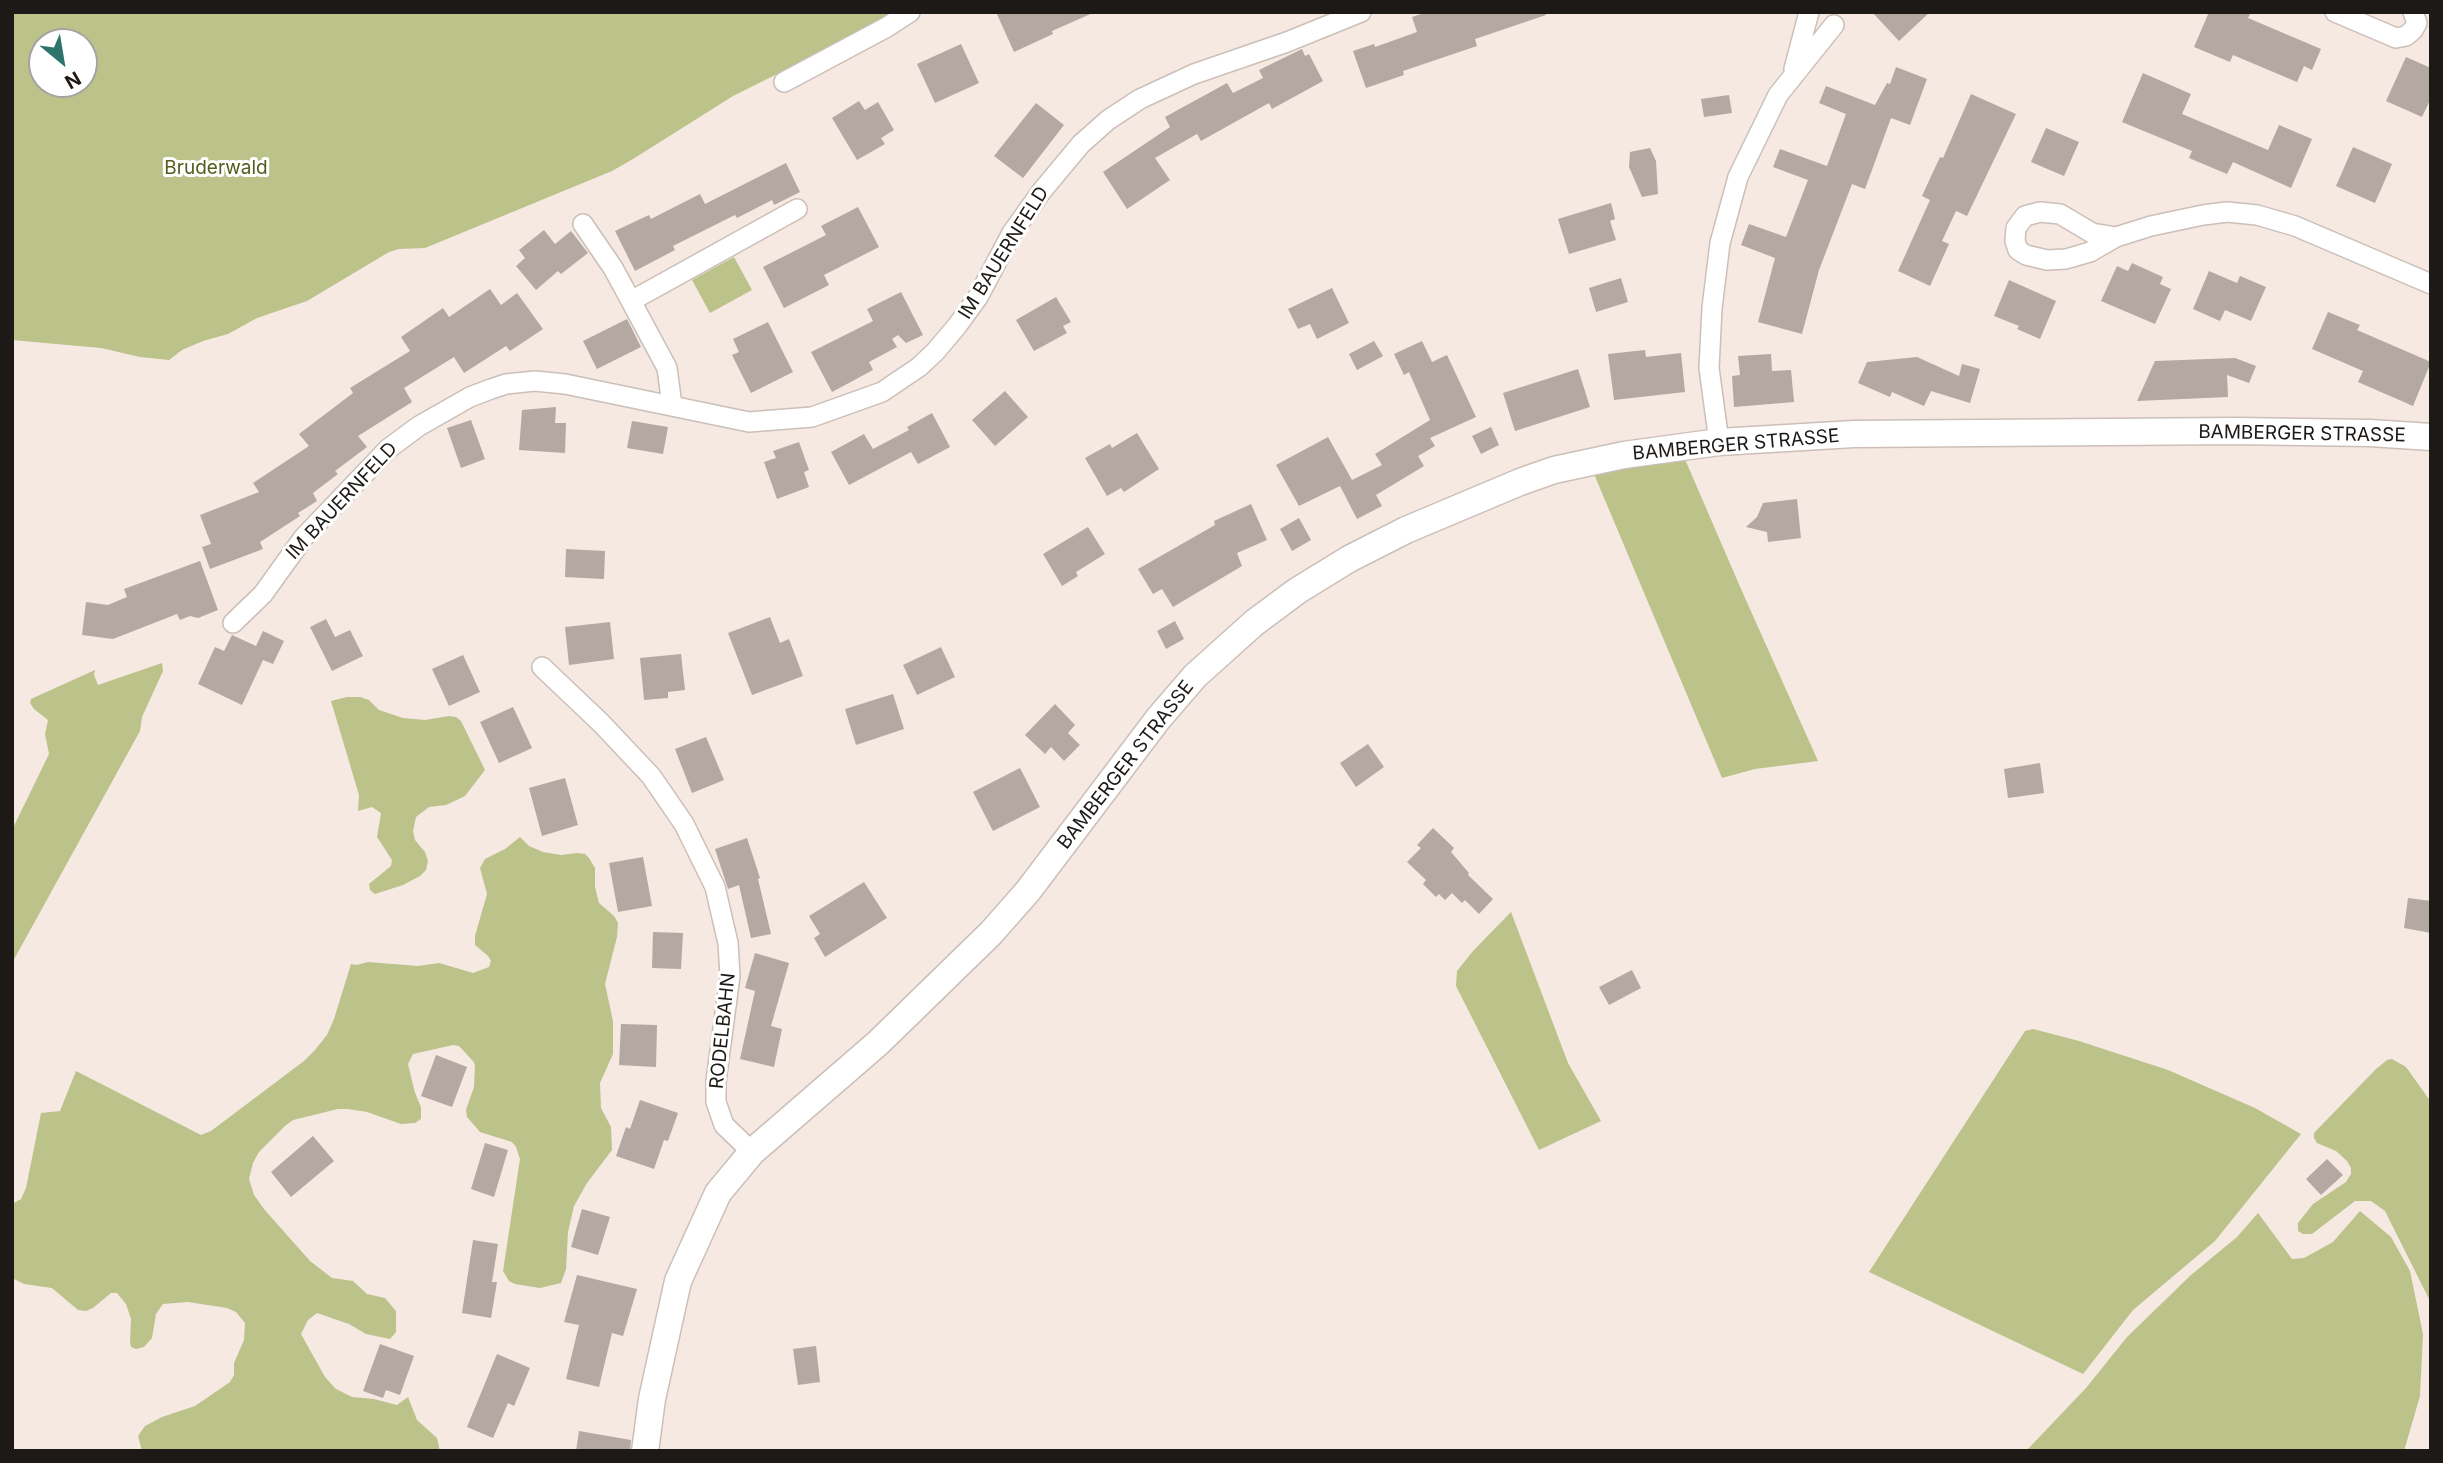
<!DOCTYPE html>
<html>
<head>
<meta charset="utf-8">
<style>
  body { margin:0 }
  #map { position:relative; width:2443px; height:1463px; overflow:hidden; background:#f5e9e2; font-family:Inter,sans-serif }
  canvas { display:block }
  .frame { position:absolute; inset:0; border:14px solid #1d1916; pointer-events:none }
  .north { position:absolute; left:28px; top:28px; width:70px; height:70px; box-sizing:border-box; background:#fff; border:2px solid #a5a3a2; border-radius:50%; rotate:150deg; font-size:19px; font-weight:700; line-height:28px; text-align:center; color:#1d1916 }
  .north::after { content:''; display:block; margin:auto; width:24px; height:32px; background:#2d746c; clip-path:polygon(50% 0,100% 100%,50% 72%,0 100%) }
</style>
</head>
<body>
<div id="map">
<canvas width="2443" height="1463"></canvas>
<div class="frame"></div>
<div class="north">N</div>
</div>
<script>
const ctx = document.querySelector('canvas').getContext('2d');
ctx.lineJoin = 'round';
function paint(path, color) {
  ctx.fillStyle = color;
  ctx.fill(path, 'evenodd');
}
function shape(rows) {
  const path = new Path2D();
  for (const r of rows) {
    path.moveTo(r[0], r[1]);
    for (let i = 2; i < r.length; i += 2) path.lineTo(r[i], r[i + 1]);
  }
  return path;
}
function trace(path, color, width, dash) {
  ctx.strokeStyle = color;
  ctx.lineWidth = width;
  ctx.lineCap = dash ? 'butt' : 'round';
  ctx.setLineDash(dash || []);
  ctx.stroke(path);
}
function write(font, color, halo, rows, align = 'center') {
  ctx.font = font + ' Inter,sans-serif';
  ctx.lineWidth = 6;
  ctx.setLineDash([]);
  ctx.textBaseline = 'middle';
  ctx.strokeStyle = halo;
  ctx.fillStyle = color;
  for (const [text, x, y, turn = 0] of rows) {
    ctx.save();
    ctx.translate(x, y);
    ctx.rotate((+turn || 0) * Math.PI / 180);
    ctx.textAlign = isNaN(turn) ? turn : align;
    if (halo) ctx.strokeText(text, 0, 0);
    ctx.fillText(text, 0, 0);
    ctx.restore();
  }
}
const green = shape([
  [12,12,895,12,885,20,733,96,633,159,612,171,425,248,399,249,389,252,307,301,257,318,228,334,203,341,182,350,169,360,140,357,101,348,12,340],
  [42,42,84,42,84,84,42,84],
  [734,257,752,290,710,313,692,280],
  [1684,457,1741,589,1818,761,1755,769,1722,778,1594,474],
  [162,663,163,671,142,717,140,731,12,963,12,830,49,754,45,734,48,720,34,709,30,703,31,699,95,670,94,675,98,685],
  [347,697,360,697,369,700,379,710,403,718,425,720,449,716,456,717,461,721,485,770,465,796,446,805,429,807,416,817,413,831,415,840,425,852,428,861,426,870,420,876,403,885,375,894,370,890,369,884,391,866,392,860,377,837,381,813,372,807,358,811,359,795,331,701],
  [520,837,529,846,543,852,561,855,577,853,585,854,589,858,595,868,595,887,599,903,614,916,618,923,617,937,605,984,613,1021,613,1054,600,1083,601,1108,611,1127,612,1150,587,1183,574,1206,568,1232,566,1269,561,1283,540,1288,515,1284,509,1281,503,1271,520,1159,516,1147,512,1142,480,1132,467,1117,466,1110,474,1087,475,1065,473,1061,459,1046,453,1045,413,1054,408,1064,415,1093,421,1107,421,1119,415,1123,401,1124,367,1112,348,1109,338,1109,293,1120,285,1126,259,1152,253,1163,249,1179,254,1195,264,1209,310,1261,332,1278,353,1281,367,1294,385,1298,396,1311,396,1332,390,1339,366,1334,349,1324,317,1313,308,1320,301,1334,325,1377,336,1389,352,1397,374,1399,397,1405,408,1397,417,1420,437,1438,440,1451,142,1451,138,1436,145,1426,162,1417,195,1406,230,1382,234,1375,234,1363,244,1340,245,1323,236,1312,227,1308,188,1302,163,1304,156,1314,152,1338,144,1347,136,1349,131,1347,130,1342,131,1319,126,1304,117,1293,111,1293,93,1308,86,1311,78,1310,52,1288,24,1284,12,1278,12,1204,21,1199,26,1188,41,1113,60,1111,76,1071,201,1135,211,1131,304,1061,315,1050,327,1035,334,1019,351,964,357,965,368,962,418,966,439,963,473,973,489,967,491,961,488,956,475,945,475,936,487,894,480,868,485,859,505,849],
  [1511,912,1568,1063,1601,1121,1539,1150,1456,986,1457,971,1473,951],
  [2033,1029,2079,1041,2168,1070,2255,1108,2301,1134,2215,1241,2133,1310,2083,1374,1869,1272,2025,1031],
  [2392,1059,2406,1067,2431,1102,2431,1303,2385,1211,2371,1201,2355,1201,2312,1234,2303,1234,2298,1231,2298,1223,2313,1204,2346,1182,2351,1174,2351,1168,2347,1161,2336,1151,2317,1143,2314,1138,2314,1133,2376,1069,2387,1060],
  [2360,1211,2391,1237,2410,1271,2423,1334,2420,1396,2404,1451,2026,1451,2086,1388,2127,1337,2191,1275,2237,1237,2258,1213,2292,1259,2304,1258,2333,1242]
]);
const building = shape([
  [996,12,1095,12,1052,31,1053,34,1014,52],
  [1427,12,1545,12,1546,15,1475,39,1477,46,1403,71,1404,75,1366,88,1353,51,1374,44,1375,47,1417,32,1412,17],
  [1872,12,1930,12,1899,41],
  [2209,12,2251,12,2248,18,2321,49,2312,70,2304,66,2297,82,2233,55,2230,62,2194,47],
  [961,44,979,83,935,103,917,64],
  [1302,49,1305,56,1309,54,1323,81,1272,109,1269,103,1201,141,1197,134,1155,158,1170,180,1127,209,1103,172,1170,127,1165,117,1227,83,1233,93,1263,78,1259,70],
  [2406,57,2431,68,2431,98,2422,117,2386,101],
  [1896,67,1927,79,1910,125,1891,118,1865,189,1852,184,1819,270,1802,334,1758,322,1775,258,1741,245,1749,224,1786,237,1808,180,1773,167,1780,149,1827,166,1846,114,1819,103,1826,86,1875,105,1887,83,1890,84],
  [2143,73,2191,94,2182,114,2268,150,2279,125,2312,139,2291,188,2233,162,2227,174,2189,158,2192,151,2122,122],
  [1971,94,2016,114,1967,216,1956,211,1942,241,1949,244,1930,286,1898,271,1930,200,1922,196,1940,157,1943,158],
  [1729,95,1732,113,1704,117,1701,99],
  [859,101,865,110,878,102,894,130,881,138,885,144,857,160,832,118],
  [1036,103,1064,125,1023,178,994,156],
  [2046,128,2079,142,2064,176,2031,162],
  [2353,147,2392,164,2375,203,2336,186],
  [1650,148,1656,161,1658,194,1642,197,1629,167,1630,152],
  [786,163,800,192,774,205,772,200,737,218,735,215,673,246,675,250,635,271,615,231,649,215,651,219,700,194,705,204],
  [1611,203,1615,219,1610,221,1616,240,1569,254,1558,219],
  [858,207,879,247,824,275,829,285,784,308,763,267,826,235,821,226],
  [544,230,555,244,571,231,588,253,561,274,558,271,536,290,516,266,525,258,519,250],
  [2132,263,2163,277,2160,284,2171,289,2155,324,2101,301,2117,266,2128,271],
  [2209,271,2237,283,2240,276,2266,287,2251,321,2225,310,2220,321,2193,309],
  [1621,278,1628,302,1596,312,1589,288],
  [2009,280,2056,301,2040,339,2017,329,2019,326,1994,316],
  [1332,288,1349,323,1317,339,1310,324,1298,329,1288,309],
  [490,289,501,305,517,293,543,329,510,351,506,346,464,373,454,357,404,388,412,402,358,436,367,447,335,471,338,474,313,493,317,501,298,513,300,516,260,542,263,549,210,569,202,547,211,544,200,515,259,492,253,483,309,446,299,434,353,393,350,388,410,351,401,337,443,308,449,317],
  [901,292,923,335,906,343,898,335,892,339,897,347,869,362,873,370,832,392,811,352,873,321,867,309],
  [1056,297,1071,322,1063,326,1067,333,1034,351,1016,320],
  [2328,312,2360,325,2357,330,2431,362,2413,406,2358,382,2363,371,2312,349],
  [627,319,641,347,597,369,583,341],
  [768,322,793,372,751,393,732,355,739,352,733,339],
  [1374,341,1383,356,1357,370,1349,354],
  [1422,341,1432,362,1447,355,1476,417,1430,438,1435,446,1418,456,1424,466,1376,495,1382,506,1357,519,1340,486,1299,506,1276,465,1328,437,1352,480,1348,482,1382,465,1375,454,1430,420,1409,372,1404,375,1394,354],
  [1645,350,1646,357,1681,353,1685,392,1614,400,1608,354],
  [1771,354,1772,371,1791,370,1794,402,1734,407,1732,376,1740,375,1738,356],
  [1917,357,1959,376,1962,364,1980,369,1970,403,1931,391,1924,406,1892,392,1890,397,1858,383,1867,362],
  [2235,358,2256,366,2249,383,2227,375,2228,397,2137,401,2155,361],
  [1578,369,1590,407,1515,431,1503,393],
  [1005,391,1028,417,995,446,972,420],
  [556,407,555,423,566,423,565,453,519,450,522,410],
  [932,413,950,447,918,464,911,452,849,485,831,452,864,434,873,449,909,430,907,427],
  [471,420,485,459,461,468,447,428],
  [632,421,668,427,663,454,627,448],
  [1491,427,1499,445,1481,454,1472,436],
  [1137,433,1159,469,1124,492,1121,488,1107,496,1085,458,1110,444,1112,448],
  [799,442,809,470,804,472,809,487,777,499,764,462,776,458,773,451],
  [1797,499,1801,538,1768,542,1767,532,1746,527,1757,517,1763,503],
  [1251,504,1267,540,1237,553,1242,566,1173,607,1162,589,1153,594,1138,569,1215,525,1214,521],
  [1299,518,1311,540,1292,551,1280,529],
  [1088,527,1105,554,1076,572,1078,576,1062,586,1043,554],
  [566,549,605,551,604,579,565,577],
  [200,561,218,610,198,618,190,616,180,620,177,614,113,639,82,635,86,602,108,605,127,597,124,589],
  [770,617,780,643,789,639,803,676,752,695,728,633],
  [326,619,335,637,350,630,363,656,332,671,310,627],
  [1175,621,1184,639,1166,649,1157,631],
  [610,622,614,659,569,665,565,627],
  [263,631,284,641,273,664,263,660,242,705,198,684,215,647,224,651,232,635,256,646],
  [941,647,955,677,917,695,903,665],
  [681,654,685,690,668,692,668,698,644,700,640,658],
  [463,655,480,692,449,706,432,669],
  [893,694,904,729,856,745,845,709],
  [1055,704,1075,725,1068,733,1080,745,1064,761,1051,747,1045,754,1025,735],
  [513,707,532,748,499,763,480,722],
  [706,737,724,780,692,793,675,749],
  [1368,744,1384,767,1356,787,1340,763],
  [2040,763,2044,793,2008,798,2004,769],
  [1020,768,1040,807,993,831,973,792],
  [565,778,578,825,542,836,529,788],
  [1433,828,1454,848,1451,852,1469,873,1468,875,1493,899,1479,914,1465,900,1462,903,1452,893,1445,900,1439,894,1436,897,1423,884,1426,880,1407,862,1421,848,1417,845],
  [747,838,760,878,758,879,771,934,751,938,739,885,728,889,715,849],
  [643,857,652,906,618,912,609,863],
  [864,882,887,918,825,957,814,938,820,934,809,916],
  [2408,898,2431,901,2431,933,2404,928],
  [653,932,683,933,681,969,652,968],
  [755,953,789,963,771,1026,782,1029,774,1067,740,1059,755,991,745,988],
  [1632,970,1641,988,1609,1005,1599,987],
  [621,1024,657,1025,656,1067,619,1065],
  [436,1055,467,1067,452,1107,421,1096],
  [640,1100,678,1113,668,1141,664,1140,654,1169,616,1156,626,1127,630,1129],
  [313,1136,334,1161,291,1197,271,1172],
  [485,1143,508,1150,494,1197,471,1189],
  [2327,1159,2343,1175,2321,1195,2306,1179],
  [582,1209,610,1217,598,1255,571,1247],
  [473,1240,498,1244,492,1282,497,1282,491,1318,462,1313],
  [577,1275,637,1289,623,1336,612,1333,599,1387,566,1379,579,1325,564,1322],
  [380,1344,414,1356,400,1395,386,1390,383,1398,363,1391],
  [816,1346,820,1382,798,1385,793,1349],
  [497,1354,530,1368,514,1406,508,1403,493,1438,467,1427],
  [579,1431,631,1440,630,1451,576,1451]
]);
const street = shape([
  [2335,12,2396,38,2406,36,2413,30,2417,23,2413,12],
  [1794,69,1809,12],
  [784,82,887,27,910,12],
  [583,224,613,268,631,301,797,209],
  [2116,237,2092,233,2060,214,2040,212,2025,216,2016,228,2015,241,2018,250,2026,255,2047,260,2066,259,2090,252,2116,237,2151,226,2203,215,2227,212,2257,215,2295,226,2431,284],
  [631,301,667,368,672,405],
  [1719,442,1709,368,1712,308,1720,243,1738,177,1778,95,1834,25],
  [233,623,263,594,304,537,388,449,419,426,470,397,491,389,506,384,535,381,565,384,749,422,812,417,882,392,919,367,935,352,957,326,978,297,1012,233,1041,192,1081,144,1108,120,1140,99,1194,74,1287,42,1361,12],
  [542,667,601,723,651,776,684,824,715,887,728,943,730,976,716,1081,716,1102,724,1125,752,1152]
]);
const secondary = shape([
  [645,1451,652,1399,678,1281,718,1193,752,1152,878,1043,991,933,1028,891,1158,719,1195,676,1254,623,1297,591,1349,559,1406,530,1520,482,1554,470,1624,455,1719,442,1854,434,2235,431,2370,433,2431,437]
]);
const parkNames = [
  ["Bruderwald",216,168]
];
const streetNames = [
  ["IM BAUERNFELD",1004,253,-58],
  ["BAMBERGER STRASSE",2302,434,1],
  ["BAMBERGER STRASSE",1736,445,-5],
  ["IM BAUERNFELD",342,501,-47],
  ["BAMBERGER STRASSE",1126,765,-52],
  ["RODELBAHN",723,1031,-84]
];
paint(green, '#bbc28a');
paint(building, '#b4a8a2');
trace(street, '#cbbfb8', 22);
trace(secondary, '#cbbfb8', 29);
trace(street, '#fff', 19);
trace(secondary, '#fff', 26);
write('19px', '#565c1b', '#fff', parkNames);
write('19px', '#1d1916', '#fff', streetNames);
</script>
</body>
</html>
